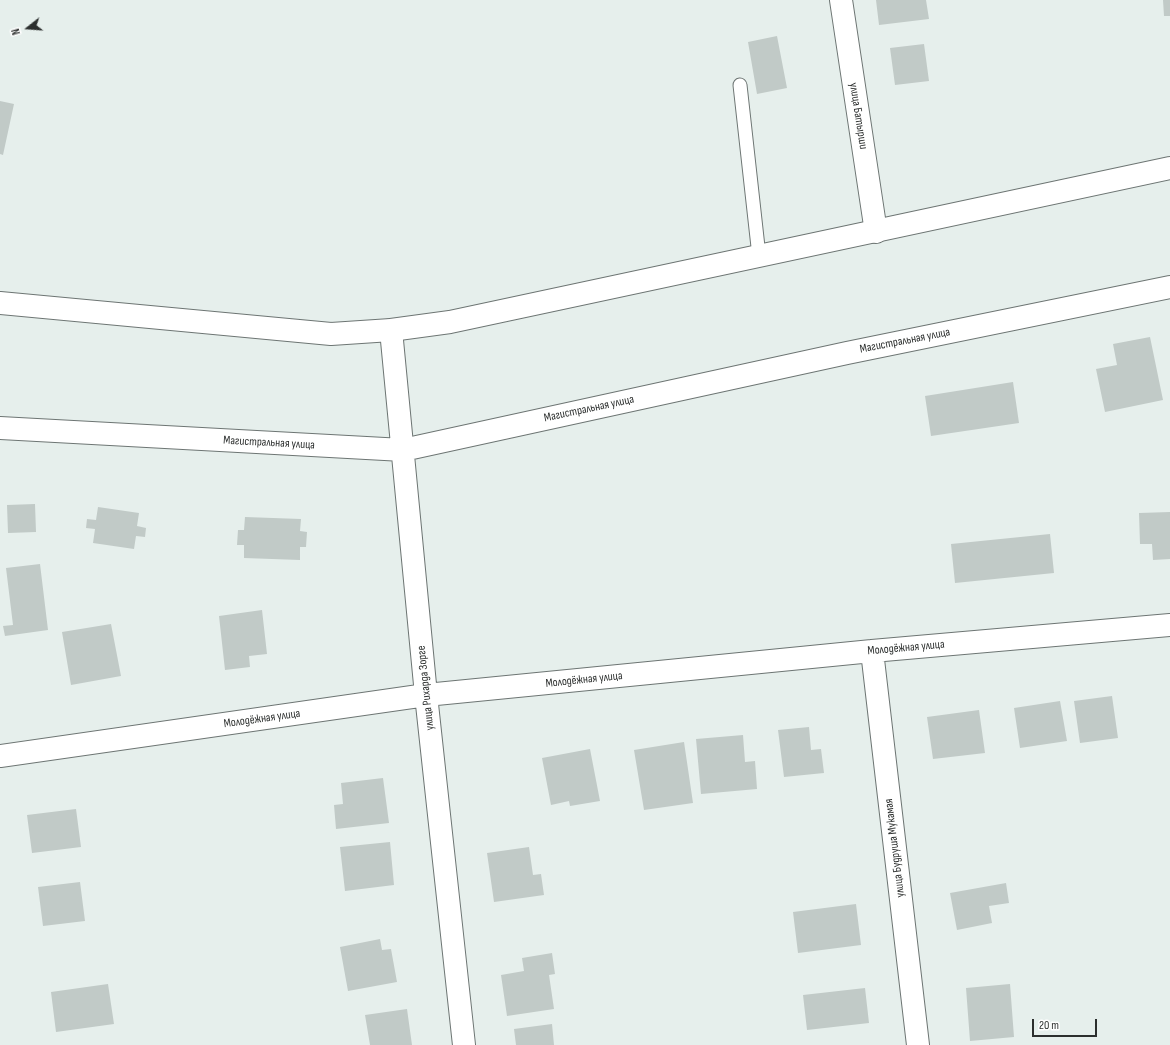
<!DOCTYPE html>
<html>
<head>
<meta charset="utf-8">
<style>
  body { margin:0 }
  #map { position:relative; width:1170px; height:1045px; overflow:hidden; background:#e6efec; font-family:"Sofia Sans Condensed",sans-serif }
  canvas { display:block }
  .north { position:absolute; left:8px; top:8px; width:40px; height:40px; -webkit-text-stroke:3px #fff; paint-order:stroke; rotate:253deg; font-size:11px; font-weight:700; line-height:16px; text-align:center; color:#2c2f2e }
  .north::after { content:''; display:block; margin:auto; width:14px; height:18px; background:#2c2f2e; clip-path:polygon(50% 0,100% 100%,50% 72%,0 100%) }
  .scale { position:absolute; left:1032px; top:1019px; width:65px; height:18px; box-sizing:border-box; border:2px solid #2c2f2e; border-top:0; padding-left:5px; font-size:12px; line-height:14px; white-space:nowrap; color:#2c2f2e; -webkit-text-stroke:3px #fff; paint-order:stroke }
</style>
</head>
<body>
<div id="map">
<canvas width="1170" height="1045"></canvas>
<div class="north">N</div>
<div class="scale">20 m</div>
</div>
<script>
const ctx = document.querySelector('canvas').getContext('2d');
ctx.lineJoin = 'round';
function paint(path, color) {
  ctx.fillStyle = color;
  ctx.fill(path, 'evenodd');
}
function shape(rows) {
  const path = new Path2D();
  for (const r of rows) {
    path.moveTo(r[0], r[1]);
    for (let i = 2; i < r.length; i += 2) path.lineTo(r[i], r[i + 1]);
  }
  return path;
}
function trace(path, color, width, dash) {
  ctx.strokeStyle = color;
  ctx.lineWidth = width;
  ctx.lineCap = dash ? 'butt' : 'round';
  ctx.setLineDash(dash || []);
  ctx.stroke(path);
}
function write(font, color, halo, rows, align = 'center') {
  ctx.font = font + ' "Sofia Sans Condensed",sans-serif';
  ctx.lineWidth = 3;
  ctx.setLineDash([]);
  ctx.textBaseline = 'middle';
  ctx.strokeStyle = halo;
  ctx.fillStyle = color;
  for (const [text, x, y, turn = 0] of rows) {
    ctx.save();
    ctx.translate(x, y);
    ctx.rotate((+turn || 0) * Math.PI / 180);
    ctx.textAlign = isNaN(turn) ? turn : align;
    if (halo) ctx.strokeText(text, 0, 0);
    ctx.fillText(text, 0, 0);
    ctx.restore();
  }
}
const building = shape([
  [876,0,926,0,929,19,879,25],
  [1163,0,1170,0,1170,16,1164,16],
  [777,36,787,88,757,94,748,42],
  [924,44,929,81,895,85,890,48],
  [0,101,14,104,3,155,0,154],
  [1150,337,1163,400,1105,412,1096,369,1117,365,1113,344],
  [1013,382,1019,423,931,436,925,396],
  [35,504,36,532,8,533,7,505],
  [98,507,139,513,137,526,146,528,145,537,136,536,134,549,93,543,95,529,86,528,87,519,96,520],
  [1170,512,1170,559,1153,560,1152,544,1140,544,1139,513],
  [245,517,301,519,300,531,307,532,306,547,300,547,300,560,244,558,244,545,237,545,238,530,244,530],
  [1050,534,1054,573,955,583,951,544],
  [40,564,48,630,5,636,3,626,13,625,6,568],
  [262,610,267,654,249,656,250,667,225,670,219,616],
  [111,624,121,676,71,685,62,632],
  [1112,696,1118,738,1080,743,1074,701],
  [1060,701,1067,741,1020,748,1014,708],
  [979,710,985,753,933,759,927,717],
  [809,727,811,750,821,749,824,773,784,777,778,730],
  [743,735,745,762,755,761,757,789,701,794,696,739],
  [684,742,693,803,644,810,634,750],
  [590,749,600,801,570,806,569,801,551,805,542,758],
  [383,778,389,823,336,829,334,805,343,804,341,783],
  [76,809,81,847,32,853,27,815],
  [390,842,394,885,345,891,340,847],
  [529,847,533,875,541,874,544,895,494,902,487,853],
  [80,882,85,921,43,926,38,887],
  [1006,883,1009,903,989,906,992,923,957,930,950,893],
  [856,904,861,945,798,953,793,912],
  [380,939,382,950,391,949,397,982,348,991,340,947],
  [552,953,555,974,549,975,554,1009,507,1016,501,975,524,971,522,958],
  [108,984,114,1024,56,1032,51,992],
  [1010,984,1014,1037,970,1041,966,988],
  [865,988,869,1023,807,1030,803,995],
  [407,1009,412,1045,370,1045,365,1015],
  [552,1024,554,1045,516,1045,514,1029]
]);
const lane = shape([
  [740,85,759,256]
]);
const street = shape([
  [841,0,876,232],
  [391,330,426,695,464,1045],
  [0,428,403,450,847,353,1170,287],
  [872,651,918,1045],
  [0,756,426,695,872,651,1170,625]
]);
const secondary = shape([
  [0,303,331,334,391,330,450,322,1170,168]
]);
const streetNames = [
  ["улица Батырши",858,116,81],
  ["Магистральная улица",905,341,-11],
  ["Магистральная улица",589,409,-12],
  ["Магистральная улица",269,443,3],
  ["Молодёжная улица",906,648,-5],
  ["Молодёжная улица",584,680,-6],
  ["улица Рихарда Зорге",426,688,-96],
  ["Молодёжная улица",262,719,-8],
  ["улица Будруша Мукамая",895,848,-97]
];
paint(building, '#c1cac7');
trace(lane, '#6d7573', 15);
trace(street, '#6d7573', 24);
trace(secondary, '#6d7573', 24);
trace(lane, '#fff', 13);
trace(street, '#fff', 22);
trace(secondary, '#fff', 22);
write('12px', '#2c2f2e', '#fff', streetNames);
</script>
</body>
</html>
